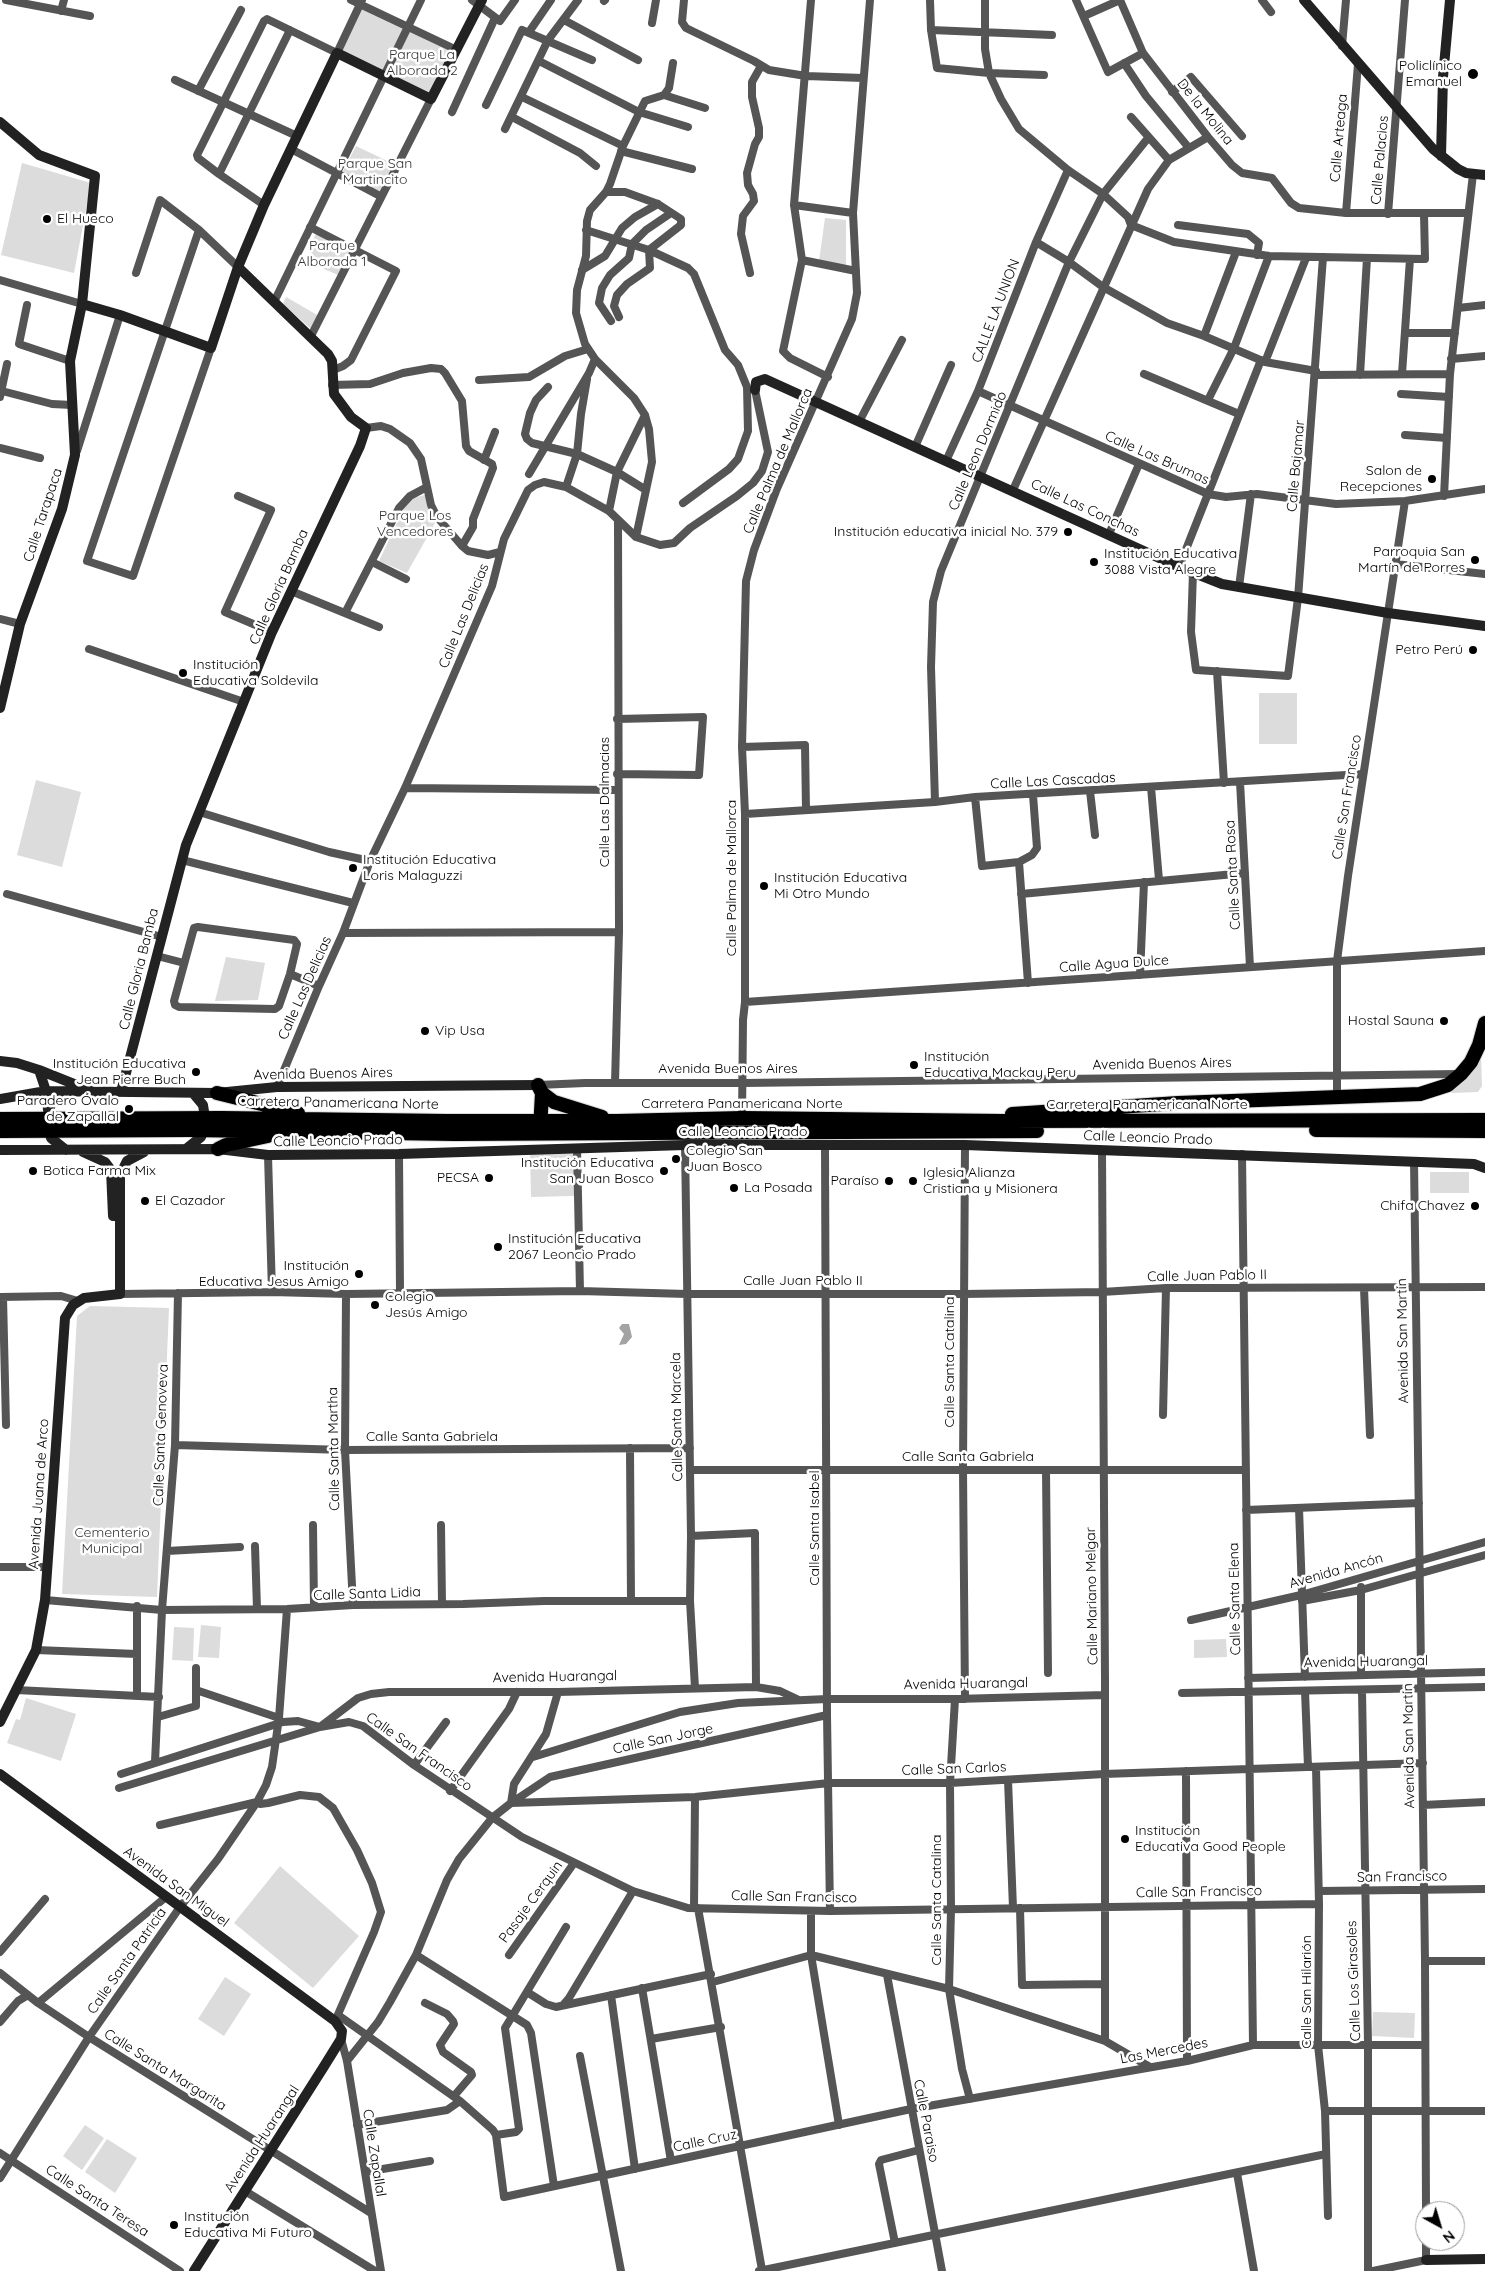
<!DOCTYPE html>
<html>
<head>
<meta charset="utf-8">
<style>
  body { margin:0 }
  #map { position:relative; width:1485px; height:2271px; overflow:hidden; background:#fff; font-family:Quicksand,sans-serif }
  canvas { display:block }
  .north { position:absolute; left:1415px; top:2201px; width:50px; height:50px; box-sizing:border-box; background:#fff; border:1px solid #999; border-radius:50%; rotate:141deg; font-size:14px; font-weight:700; line-height:20px; text-align:center; color:#000 }
  .north::after { content:''; display:block; margin:auto; width:18px; height:22px; background:#000; clip-path:polygon(50% 0,100% 100%,50% 72%,0 100%) }
</style>
</head>
<body>
<div id="map">
<canvas width="1485" height="2271"></canvas>
<div class="north">N</div>
</div>
<script>
const ctx = document.querySelector('canvas').getContext('2d');
ctx.lineJoin = 'round';
function paint(path, color) {
  ctx.fillStyle = color;
  ctx.fill(path, 'evenodd');
}
function shape(rows) {
  const path = new Path2D();
  for (const r of rows) {
    path.moveTo(r[0], r[1]);
    for (let i = 2; i < r.length; i += 2) path.lineTo(r[i], r[i + 1]);
  }
  return path;
}
function trace(path, color, width, dash) {
  ctx.strokeStyle = color;
  ctx.lineWidth = width;
  ctx.lineCap = dash ? 'butt' : 'round';
  ctx.setLineDash(dash || []);
  ctx.stroke(path);
}
function write(font, color, halo, rows, align = 'center') {
  ctx.font = font + ' Quicksand,sans-serif';
  ctx.lineWidth = 5;
  ctx.setLineDash([]);
  ctx.textBaseline = 'middle';
  ctx.strokeStyle = halo;
  ctx.fillStyle = color;
  for (const [text, x, y, turn = 0] of rows) {
    ctx.save();
    ctx.translate(x, y);
    ctx.rotate((+turn || 0) * Math.PI / 180);
    ctx.textAlign = isNaN(turn) ? turn : align;
    if (halo) ctx.strokeText(text, 0, 0);
    ctx.fillText(text, 0, 0);
    ctx.restore();
  }
}
const green = shape([
  [362,8,406,28,384,73,340,52],
  [410,30,457,50,431,99,388,76],
  [356,146,396,165,382,194,342,173],
  [22,163,91,183,74,273,1,255],
  [825,218,846,220,846,266,819,261],
  [318,230,353,247,338,275,324,269,308,249],
  [286,297,319,316,311,329,283,304],
  [425,495,435,523,407,573,379,561,403,510,413,498],
  [1259,693,1297,693,1297,744,1259,744],
  [36,780,81,792,62,867,17,855],
  [226,957,265,963,258,1000,215,1001],
  [1481,1054,1482,1086,1478,1092,1452,1093,1451,1090],
  [530,1154,574,1154,574,1196,531,1197],
  [1430,1172,1469,1172,1469,1193,1430,1193],
  [90,1306,169,1308,157,1597,62,1594,77,1316],
  [201,1625,221,1627,219,1658,198,1657],
  [174,1627,194,1628,193,1661,172,1660],
  [1226,1639,1227,1657,1194,1658,1194,1640],
  [26,1698,76,1714,61,1761,7,1743,16,1719,20,1720],
  [280,1866,359,1936,313,1988,234,1923],
  [225,1977,251,1994,224,2036,198,2019],
  [1373,2012,1415,2013,1414,2038,1372,2036],
  [85,2125,104,2138,82,2170,63,2156],
  [107,2139,137,2158,115,2193,85,2172]
]);
const water = shape([
  [622,1324,629,1324,632,1337,626,1344,619,1345,624,1334,619,1328]
]);
const street = shape([
  [6,0,90,16],
  [351,0,457,50],
  [472,0,500,21,515,0],
  [684,0,682,22,686,28,754,61,769,70,806,76,863,78],
  [811,0,794,205,802,260,783,351,790,358,828,377],
  [930,0,931,30,937,68,989,73,1044,75],
  [985,0,985,49,989,73,1001,99,1019,129,1068,170,1103,194,1128,217,1131,225,1174,242,1269,256,1425,259,1424,214],
  [1076,0,1108,72,1143,53],
  [1120,0,1143,53,1208,137,1232,165,1242,173,1272,178,1291,203,1299,208,1346,213,1468,213],
  [1262,0,1271,12],
  [604,1,605,0],
  [61,11,64,0],
  [1084,16,1120,0],
  [564,20,638,60],
  [652,23,656,0],
  [931,30,1052,35],
  [529,32,551,0],
  [1342,46,1346,0],
  [539,61,639,112,688,127],
  [1124,63,1146,96,1189,148],
  [175,80,297,136],
  [198,91,241,10],
  [1172,92,1191,77,1242,136],
  [664,95,705,108],
  [522,97,623,146],
  [486,105,522,30,592,60],
  [452,112,495,18],
  [512,117,580,153,596,166],
  [1131,117,1169,160],
  [505,129,548,40,578,0],
  [291,149,380,196],
  [621,151,692,169],
  [219,174,290,30],
  [264,205,219,174,198,158,197,155,264,21,267,19,337,53,362,0],
  [794,205,853,213],
  [1346,213,1358,64],
  [1388,214,1405,0],
  [1178,225,1248,234,1259,243,1257,255],
  [310,227,396,271,351,360,343,366,333,370],
  [199,230,87,561,133,576,211,348],
  [586,230,649,250,681,225,681,219,658,204,625,192,606,192],
  [1036,242,1069,262,1103,287,1167,323,1204,336,1265,362,1316,371],
  [802,260,856,271],
  [582,270,605,256,622,228,635,217,658,204],
  [136,273,160,200,199,230,238,267],
  [750,273,741,234,743,216,754,201,753,194,748,185,747,173,755,144,759,137,759,128,752,97,752,82,761,66],
  [0,280,82,304],
  [274,302,421,0],
  [27,305,19,344,70,361],
  [1458,308,1485,305],
  [619,317,614,306,617,295,627,284,650,268,649,250,688,268,694,274,725,350,738,365,747,387,748,431,738,459,729,469,683,503],
  [611,321,599,303,602,288,610,275,629,258,632,244,646,230,671,213],
  [1405,333,1455,333],
  [311,336,431,99],
  [1204,336,1236,252],
  [595,359,634,398,645,415,649,429,652,462,636,537],
  [1451,359,1485,356],
  [1265,362,1306,258],
  [1144,374,1239,414],
  [1402,374,1410,259],
  [1316,375,1450,374],
  [1360,375,1367,258],
  [479,380,529,377,565,356,588,349],
  [332,385,370,384,403,373,431,368,441,369,445,373,462,401,466,446,469,451,492,464,493,468,473,519,473,527,462,546],
  [548,387,536,400,530,413,525,434,527,439,532,443,577,454,617,472,646,490],
  [2,391,52,404,72,405],
  [978,391,1208,494,1226,497,1257,494,1336,504,1405,501,1485,489],
  [1401,394,1449,397],
  [0,397,7,364],
  [1208,400,1234,348,1269,256],
  [859,422,902,340],
  [366,428,381,426,390,429,410,443,421,459,431,505,437,517,462,546,468,551,488,555,500,552],
  [1405,435,1447,438],
  [915,447,951,365],
  [0,448,40,458],
  [77,451,120,315],
  [484,460,495,432],
  [946,461,978,391,1036,242,1068,170],
  [529,474,589,373,595,359,585,344,576,313,577,290,586,256,587,221,590,210,606,192,610,184,623,146,645,101,664,95,669,88,673,63],
  [566,487,577,454,581,414,587,379],
  [1013,490,1148,189,1169,160,1208,137],
  [238,496,271,510,225,612,272,632],
  [1444,496,1450,374,1473,174],
  [609,511,617,472,645,415],
  [1109,534,1139,464],
  [372,562,406,579],
  [1395,564,1485,574],
  [1179,567,1261,360],
  [1193,572,1191,632,1196,670,1288,676,1298,598,1323,257],
  [1239,587,1251,494],
  [291,591,379,627],
  [345,613,399,508,410,496,427,487],
  [0,619,20,624],
  [89,649,244,702],
  [1217,671,1224,783],
  [742,747,805,745,806,810],
  [617,774,699,775,703,717,617,719],
  [1240,782,1250,967],
  [1151,787,1159,880],
  [405,788,617,790],
  [1090,791,1095,835],
  [975,797,982,866,1019,862,1032,855,1037,848,1033,795],
  [935,802,931,667,933,602,941,571,1069,262,1103,194,1148,138],
  [199,812,329,852,370,861],
  [745,814,935,802,975,797,1363,774],
  [182,860,353,903],
  [1019,862,1028,983],
  [7,894,162,937],
  [1021,894,1245,873],
  [198,927,294,940,297,944,290,974,279,1006,275,1009,179,1007,175,1005,174,1001,194,928,198,927],
  [343,933,619,932],
  [157,956,184,963],
  [290,974,319,986],
  [1140,975,1144,882],
  [745,1002,1485,951],
  [615,1083,619,932,618,521],
  [538,1085,585,1083,743,1083,1459,1074],
  [277,1087,319,986,343,933,370,861,405,788,492,586,504,539,528,490,535,485,544,482,566,487,609,511,636,537,660,545,674,543,690,528,737,496,753,483,762,471,768,452,755,390],
  [1337,1098,1337,961,1348,876,1405,501],
  [742,1118,743,1020,745,1002,745,814,742,747,746,581,754,550,776,491,852,319,857,293,853,213,870,0],
  [685,1145,691,1536,690,1601,695,1688],
  [825,1145,827,1715,830,1911],
  [965,1145,963,1469,965,1699],
  [577,1148,580,1291],
  [1102,1150,1105,1679,1105,2041],
  [399,1154,400,1292],
  [1242,1154,1253,2045],
  [268,1155,272,1292],
  [1414,1161,1425,1961,1426,2211],
  [1364,1288,1370,1435],
  [120,1294,272,1292,346,1294,580,1291,687,1294,963,1294,1102,1292,1166,1288,1485,1287],
  [346,1294,345,1450,353,1605],
  [0,1297,61,1296,78,1301],
  [3,1297,6,1425],
  [1163,1415,1166,1288],
  [175,1445,345,1450,690,1448],
  [630,1448,631,1601],
  [690,1470,1246,1470],
  [1046,1470,1048,1673],
  [1299,1508,1305,1677],
  [1246,1510,1419,1503],
  [313,1525,314,1607],
  [441,1525,442,1604],
  [691,1536,755,1533,756,1687],
  [255,1546,257,1609],
  [167,1551,240,1547],
  [0,1567,48,1567],
  [45,1600,162,1610,287,1609,353,1605,463,1604,544,1601,690,1601],
  [1302,1601,1361,1590,1485,1555],
  [1191,1620,1301,1595,1485,1542],
  [36,1650,137,1654],
  [1361,1675,1361,1587],
  [1248,1678,1485,1672],
  [16,1690,159,1697],
  [196,1690,279,1718],
  [1362,1690,1368,2044,1368,2271],
  [1305,1691,1308,1767],
  [1182,1693,1485,1687],
  [137,1696,137,1606],
  [955,1699,950,1783,951,1910,949,1989,962,2069,970,2099],
  [158,1717,196,1706,196,1668],
  [533,1757,680,1712,738,1703,827,1699,955,1699,1105,1695],
  [155,1762,162,1610,175,1445,178,1293],
  [414,1765,446,1722],
  [1316,1767,1319,1904,1318,2045,1325,2111,1328,2216],
  [1186,1771,1187,2061],
  [121,1774,283,1722,298,1721,320,1727,349,1722,363,1726,414,1765,522,1837,633,1891,688,1908,830,1911,1319,1904],
  [1008,1780,1013,1908],
  [119,1788,320,1727,358,1698,371,1694,389,1692,558,1692,756,1687,780,1691,799,1700],
  [450,1791,509,1709,517,1692],
  [511,1803,550,1777,827,1715],
  [511,1803,514,1784,546,1734,558,1692],
  [1423,1805,1485,1802],
  [160,1825,257,1802,260,1804,268,1803,300,1795,319,1797,333,1808,357,1850,372,1883,381,1912,374,1932,336,2019],
  [1319,1891,1485,1889],
  [694,1908,695,1797],
  [698,1908,762,2270],
  [1020,1908,1022,1985,1105,1984],
  [811,1911,811,1955,949,1989,1105,2041,1150,2067],
  [0,1952,45,1899],
  [416,1955,527,2025,531,2033,554,2186],
  [509,1955,574,1863],
  [1425,1961,1485,1961],
  [0,1973,38,2003,89,2037,371,2213],
  [887,1975,942,2271],
  [713,1982,811,1955,839,2125],
  [642,1988,671,2161],
  [527,1992,546,2004,556,2007,711,1974],
  [611,1995,635,2169],
  [38,2003,166,1897],
  [425,2003,447,2014,453,2021,454,2024,440,2045,443,2052,471,2072,472,2075,454,2096],
  [563,2005,569,1998,633,1891],
  [338,2015,460,2101,493,2130,496,2135,504,2197,911,2109,1187,2061,1253,2045,1425,2045],
  [0,2022,18,2001,28,1995],
  [341,2039,347,2061,381,2271],
  [651,2039,721,2027],
  [580,2056,621,2271],
  [347,2061,378,2022,390,2002,416,1955,447,1880,459,1859,492,1818,511,1803,695,1797,829,1783,950,1783,1104,1774,1423,1763],
  [1325,2111,1485,2111],
  [357,2125,447,2110,460,2101],
  [496,2135,516,2132,519,2129,505,2028,566,1927],
  [0,2153,180,2271],
  [365,2172,430,2161],
  [1237,2173,1254,2271],
  [0,2178,89,2037,180,1907,218,1859,257,1802,266,1785,272,1767,279,1718,287,1609],
  [245,2191,375,2271],
  [895,2243,879,2164,881,2160,919,2150],
  [759,2271,1326,2154],
  [1373,2271,1426,2260,1426,2241]
]);
const secondary = shape([
  [1304,0,1433,149,1458,169,1466,173,1485,175],
  [0,122,39,155,95,176,82,304,70,361,75,455,62,509,20,624,0,708],
  [1441,156,1443,77,1450,0],
  [82,304,120,315,211,348,238,267,264,205,337,53,431,99,482,0],
  [755,390,756,382,765,379,1179,567,1222,584,1388,613,1485,626],
  [0,1061,17,1063,39,1070,89,1090],
  [39,1070,46,1091,48,1110],
  [121,1092,186,845,272,632,360,446,366,428,351,417,334,394,332,361,328,354,238,267],
  [0,1099,46,1091,217,1093,277,1087,538,1085],
  [186,1149,201,1137,206,1124,203,1105,193,1093],
  [0,1150,218,1149,268,1155,399,1154,685,1145,965,1145,1474,1164,1485,1168],
  [66,1150,51,1138,46,1120,51,1104,56,1099,67,1092],
  [83,1152,105,1162,111,1170,113,1216],
  [0,1722,36,1650,45,1600,65,1318,73,1305,84,1298,120,1294,120,1175,127,1161,144,1152],
  [0,1774,335,2021,342,2031,341,2039,323,2068,194,2271],
  [1426,2260,1485,2259]
]);
const highway = shape([
  [538,1085,542,1093,554,1102,602,1117],
  [217,1093,298,1113],
  [1012,1114,1178,1103,1420,1094,1448,1085,1461,1074,1471,1062,1479,1045,1485,1023],
  [0,1119,222,1118,447,1121,617,1121,742,1118,1002,1121,1485,1120],
  [540,1130,542,1093],
  [1316,1130,1485,1131],
  [0,1131,190,1130,454,1134,1037,1131],
  [218,1149,226,1145,268,1136]
]);
const markers = [
  [1473,74,6,"#000"],
  [47,219,5,"#000"],
  [1432,479,5,"#000"],
  [1068,532,5,"#000"],
  [1475,560,5,"#000"],
  [1094,562,5,"#000"],
  [1473,650,5,"#000"],
  [183,673,5,"#000"],
  [353,868,5,"#000"],
  [764,886,5,"#000"],
  [1444,1021,5,"#000"],
  [425,1031,5,"#000"],
  [914,1065,5,"#000"],
  [196,1072,5,"#000"],
  [129,1109,5,"#000"],
  [676,1159,5,"#000"],
  [33,1171,5,"#000"],
  [664,1171,5,"#000"],
  [489,1178,5,"#000"],
  [889,1181,5,"#000"],
  [913,1181,5,"#000"],
  [734,1188,5,"#000"],
  [145,1201,5,"#000"],
  [1475,1206,5,"#000"],
  [498,1247,5,"#000"],
  [359,1274,5,"#000"],
  [375,1305,5,"#000"],
  [1125,1839,5,"#000"],
  [174,2225,5,"#000"]
];
const parkNames = [
  ["Parque La",422,55],
  ["Alborada 2",422,71],
  ["Parque San",375,164],
  ["Martincito",375,180],
  ["Parque",332,246],
  ["Alborada 1",332,262],
  ["Parque Los",415,516],
  ["Vencedores",415,532],
  ["Cementerio",112,1533],
  ["Municipal",112,1549]
];
const poiNames = [
  ["Policlínico",1462,66,"right"],
  ["Emanuel",1462,82,"right"],
  ["El Hueco",57,219],
  ["Salon de",1422,471,"right"],
  ["Recepciones",1422,487,"right"],
  ["Institución educativa inicial No. 379",1058,532,"right"],
  ["Parroquia San",1465,552,"right"],
  ["Martín de Porres",1465,568,"right"],
  ["Institución Educativa",1104,554],
  ["3088 Vista Alegre",1104,570],
  ["Petro Perú",1463,650,"right"],
  ["Institución",193,665],
  ["Educativa Soldevila",193,681],
  ["Institución Educativa",363,860],
  ["Loris Malaguzzi",363,876],
  ["Institución Educativa",774,878],
  ["Mi Otro Mundo",774,894],
  ["Hostal Sauna",1434,1021,"right"],
  ["Vip Usa",435,1031],
  ["Institución",924,1057],
  ["Educativa Mackay Peru",924,1073],
  ["Institución Educativa",186,1064,"right"],
  ["Jean Pierre Buch",186,1080,"right"],
  ["Paradero Óvalo",119,1101,"right"],
  ["de Zapallal",119,1117,"right"],
  ["Colegio San",686,1151],
  ["Juan Bosco",686,1167],
  ["Institución Educativa",654,1163,"right"],
  ["San Juan Bosco",654,1179,"right"],
  ["Botica Farma Mix",43,1171],
  ["Iglesia Alianza",923,1173],
  ["Cristiana y Misionera",923,1189],
  ["PECSA",479,1178,"right"],
  ["Paraíso",879,1181,"right"],
  ["La Posada",744,1188],
  ["El Cazador",155,1201],
  ["Chifa Chavez",1465,1206,"right"],
  ["Institución Educativa",508,1239],
  ["2067 Leoncio Prado",508,1255],
  ["Institución",349,1266,"right"],
  ["Educativa Jesus Amigo",349,1282,"right"],
  ["Colegio",385,1297],
  ["Jesús Amigo",385,1313],
  ["Institución",1135,1831],
  ["Educativa Good People",1135,1847],
  ["Institución",184,2217],
  ["Educativa Mi Futuro",184,2233]
];
const streetNames = [
  ["De la Molina",1205,112,51],
  ["Calle Arteaga",1339,138,-85],
  ["Calle Palacios",1380,160,-85],
  ["CALLE LA UNION",996,311,-69],
  ["Calle Leon Dormido",978,451,-67],
  ["Calle Las Brumas",1157,458,24],
  ["Calle Palma de Mallorca",778,461,-67],
  ["Calle Bajamar",1296,466,-85],
  ["Calle Las Conchas",1085,508,25],
  ["Calle Tarapaca",43,515,-72],
  ["Calle Gloria Bamba",279,587,-66],
  ["Calle Las Delicias",464,616,-68],
  ["Calle Las Cascadas",1053,781,-3],
  ["Calle San Francisco",1347,797,-81],
  ["Calle Las Dalmacias",605,802,-90],
  ["Calle Santa Rosa",1233,875,-93],
  ["Calle Palma de Mallorca",732,878,-90],
  ["Calle Agua Dulce",1114,964,-4],
  ["Calle Gloria Bamba",139,969,-76],
  ["Calle Las Delicias",305,988,-66],
  ["Avenida Buenos Aires",1162,1064,-1],
  ["Avenida Buenos Aires",728,1069],
  ["Avenida Buenos Aires",323,1074,-1],
  ["Carretera Panamericana Norte",338,1103,1],
  ["Carretera Panamericana Norte",742,1104],
  ["Carretera Panamericana Norte",1147,1105],
  ["Calle Leoncio Prado",743,1132],
  ["Calle Leoncio Prado",1148,1138,2],
  ["Calle Leoncio Prado",338,1141,-1],
  ["Calle Juan Pablo II",1207,1276,-1],
  ["Calle Juan Pablo II",803,1281],
  ["Avenida San Martín",1403,1341,-91],
  ["Calle Santa Catalina",950,1362,-90],
  ["Calle Santa Marcela",677,1417,-91],
  ["Calle Santa Genoveva",161,1435,-88],
  ["Calle Santa Gabriela",432,1437],
  ["Calle Santa Martha",334,1449,-91],
  ["Calle Santa Gabriela",968,1457],
  ["Avenida Juana de Arco",39,1494,-86],
  ["Calle Santa Isabel",815,1528,-90],
  ["Avenida Ancón",1336,1571,-16],
  ["Calle Santa Lidia",367,1594,-2],
  ["Calle Mariano Melgar",1092,1596,-91],
  ["Calle Santa Elena",1235,1599,-91],
  ["Avenida Huarangal",1366,1662,-1],
  ["Avenida Huarangal",555,1677,-1],
  ["Avenida Huarangal",966,1684,-1],
  ["Calle San Jorge",663,1739,-12],
  ["Avenida San Martín",1409,1746,-91],
  ["Calle San Francisco",419,1752,35],
  ["Calle San Carlos",954,1769,-2],
  ["San Francisco",1402,1877,-1],
  ["Avenida San Miguel",176,1887,36],
  ["Calle San Francisco",1199,1892,-1],
  ["Calle San Francisco",794,1897,1],
  ["Calle Santa Catalina",937,1900,-90],
  ["Pasaje Cerquin",531,1902,-54],
  ["Calle Santa Patricia",127,1961,-55],
  ["Calle Los Girasoles",1354,1981,-92],
  ["Calle San Hilarión",1307,1992,-90],
  ["Las Mercedes",1164,2051,-11],
  ["Calle Santa Margarita",165,2070,32],
  ["Calle Paraiso",926,2121,79],
  ["Avenida Huarangal",262,2139,-57],
  ["Calle Cruz",705,2141,-12],
  ["Calle Zapallal",374,2153,81],
  ["Calle Santa Teresa",97,2201,33]
];
paint(green, '#dcdcdc');
paint(water, '#a3a3a3');
trace(highway, '#dbdbdb', 16);
trace(street, '#555', 8);
trace(secondary, '#222', 10);
trace(highway, '#000', 14);
for (const [x, y, r, color] of markers) {
  const dot = new Path2D();
  dot.arc(x, y, r, 0, 2 * Math.PI);
  ctx.fillStyle = color;
  ctx.fill(dot);
  trace(dot, '#fff', 2);
}
write('14px', '#333', '#fff', parkNames);
write('14px', '#000', '#fff', poiNames, 'left');
write('14px', '#000', '#fff', streetNames);
</script>
</body>
</html>
